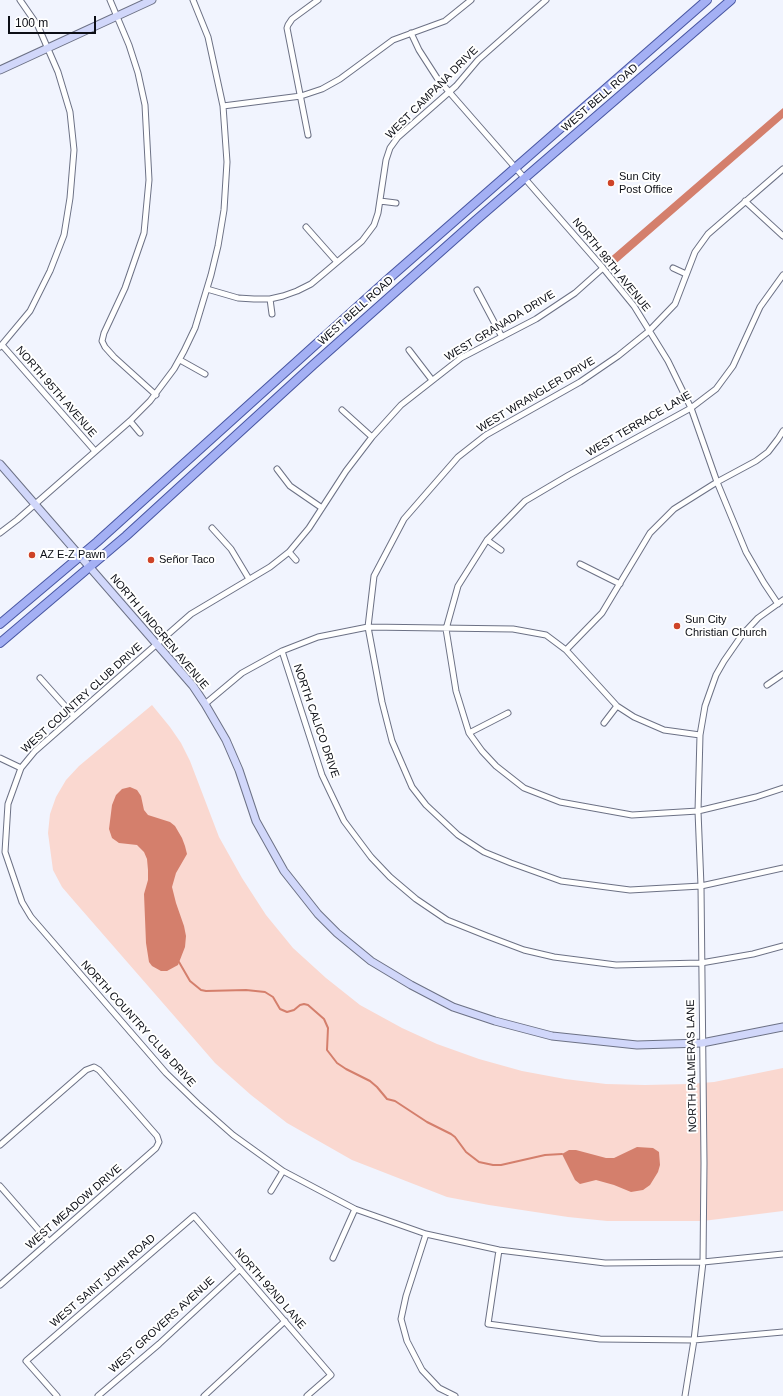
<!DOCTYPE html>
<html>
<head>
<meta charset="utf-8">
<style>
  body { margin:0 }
  #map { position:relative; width:783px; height:1396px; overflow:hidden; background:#f1f4fe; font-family:Helvetica,sans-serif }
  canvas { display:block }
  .scale { position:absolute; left:8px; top:16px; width:88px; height:18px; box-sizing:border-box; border:2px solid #0c0e15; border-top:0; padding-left:5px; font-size:12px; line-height:14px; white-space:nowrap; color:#0c0e15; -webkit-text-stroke:3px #fff; paint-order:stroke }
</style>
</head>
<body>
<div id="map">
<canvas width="783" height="1396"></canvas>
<div class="scale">100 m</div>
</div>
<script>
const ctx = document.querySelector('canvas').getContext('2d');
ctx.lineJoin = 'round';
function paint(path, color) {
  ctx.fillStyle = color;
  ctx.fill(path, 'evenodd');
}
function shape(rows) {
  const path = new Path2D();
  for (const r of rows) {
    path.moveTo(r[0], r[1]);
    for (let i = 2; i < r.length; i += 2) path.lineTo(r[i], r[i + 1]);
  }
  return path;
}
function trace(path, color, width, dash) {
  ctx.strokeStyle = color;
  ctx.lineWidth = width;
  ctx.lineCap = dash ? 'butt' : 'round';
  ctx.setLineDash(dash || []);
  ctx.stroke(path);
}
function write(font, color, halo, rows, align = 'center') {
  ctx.font = font + ' Helvetica,sans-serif';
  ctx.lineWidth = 4;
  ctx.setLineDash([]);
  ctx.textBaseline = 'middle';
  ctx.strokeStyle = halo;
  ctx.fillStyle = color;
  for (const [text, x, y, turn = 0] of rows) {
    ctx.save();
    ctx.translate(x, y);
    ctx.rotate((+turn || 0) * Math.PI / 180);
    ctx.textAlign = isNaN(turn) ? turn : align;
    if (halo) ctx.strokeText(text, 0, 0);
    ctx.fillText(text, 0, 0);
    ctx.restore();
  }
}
const green = shape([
  [152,705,170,727,181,743,190,761,219,837,242,878,266,915,293,948,326,978,360,1005,402,1028,437,1044,479,1059,522,1071,565,1079,606,1084,645,1085,689,1084,714,1082,783,1068,783,1211,703,1221,607,1221,568,1217,489,1205,447,1197,352,1160,287,1123,251,1095,215,1063,189,1033,74,901,62,887,53,870,48,833,50,814,56,797,66,780,79,766]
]);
const water = shape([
  [783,108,783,118,612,267,606,261],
  [130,787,137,790,141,796,144,810,148,815,170,822,175,826,182,838,185,846,187,854,176,873,172,887,176,903,184,926,186,936,185,947,178,965,167,971,161,971,152,966,149,962,146,943,144,894,148,880,148,870,147,859,144,852,137,845,119,843,112,838,109,829,112,805,116,795,122,789],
  [637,1147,653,1148,659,1152,660,1165,658,1172,650,1185,643,1190,631,1192,614,1185,596,1180,580,1184,575,1180,562,1154,569,1150,576,1150,606,1158,614,1158]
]);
const stream = shape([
  [179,962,190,981,201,990,206,991,246,990,265,992,273,997,280,1009,287,1012,294,1010,300,1005,304,1004,308,1005,324,1019,328,1028,327,1050,337,1063,346,1069,370,1081,377,1087,387,1099,395,1101,427,1122,451,1134,455,1137,466,1152,479,1162,493,1165,501,1165,545,1155,562,1154]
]);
const street = shape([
  [110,0,129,45,138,73,145,105,149,180,144,233,125,288,104,333,102,341,105,347,114,357,156,395],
  [411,33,419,50,437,78,603,268,634,306,668,361,691,408,717,482,746,552,764,583,778,604],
  [223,106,301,96,322,89,340,79,393,40,445,21,471,0],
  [308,135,287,28,288,25,292,19,318,0],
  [783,169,708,234,695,252,675,304,649,331,618,356,580,382,486,435,458,457,404,519,374,576,368,627,382,702,392,741,412,787,426,805,458,835,484,852,511,863,561,881,630,890,701,886,783,868],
  [380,201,396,203],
  [745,201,783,236],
  [306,227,337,262],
  [603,268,575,293,536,319,461,358,401,405,372,437,346,471,309,528,289,552,270,567,191,614,35,751,21,768,8,804,5,852,22,902,31,917,166,1073,198,1104,233,1135,283,1171,355,1209,426,1234,499,1250,605,1263,703,1262,783,1254],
  [673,268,686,274],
  [783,275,760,307,733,366,716,389,691,408,569,475,525,501,487,540,458,586,446,629,456,691,469,733,482,751,496,766,524,788,560,802,632,815,698,811,756,797,783,788],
  [207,289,238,298,254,299,270,299,283,296,297,291,311,284,323,274,362,241,374,225,378,213,386,160,390,148,398,137,456,86,478,60,546,0],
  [477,290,502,337],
  [270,299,272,314],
  [2,345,95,451],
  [0,347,30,311,50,271,64,235,70,198,74,150,70,112,58,72,38,26,20,0],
  [409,350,432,380],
  [180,360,205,374],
  [342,410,372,437],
  [130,421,140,433],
  [277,469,290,486,322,508],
  [212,528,231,549,249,579],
  [0,533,17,520,130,421,150,401,174,369,184,351,195,328,211,275,218,246,224,210,227,162,223,106,208,37,193,0],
  [487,540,501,550],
  [289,552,296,560],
  [580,564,620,584],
  [566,650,602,613,650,533,674,509,717,482,756,461,768,452,778,439,783,431],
  [282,651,322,775,344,821,371,857,390,877,416,899,447,920,487,936,524,950,554,957,616,965,701,963,753,954,783,946],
  [40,678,74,716],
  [767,685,783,674],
  [205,704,242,673,282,651,318,637,368,627,513,629,546,635,566,650,617,706,634,717,664,730,700,735],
  [604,723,617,706],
  [469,733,508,713],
  [0,758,21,768],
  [0,1145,86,1070,94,1067,99,1070,157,1136,159,1142,156,1148,0,1285],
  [0,1186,49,1242],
  [271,1191,283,1171],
  [426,1234,406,1296,401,1319,407,1341,422,1370,439,1388,455,1396],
  [499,1250,488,1324,600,1339,694,1340,783,1332],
  [333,1258,355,1209],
  [57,1396,26,1361,194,1216,331,1375,307,1396],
  [98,1396,159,1344,240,1269],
  [204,1396,285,1321],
  [685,1396,694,1340,703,1262,704,1163,701,886,698,811,700,735,705,706,716,675,724,661,742,635,758,618,783,600]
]);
const secondary = shape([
  [0,70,152,0],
  [0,464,193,686,205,704,226,740,239,770,256,821,284,871,318,914,337,933,371,961,411,985,453,1007,495,1021,552,1036,637,1045,702,1043,783,1027]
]);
const primary = shape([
  [0,624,97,542,386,281,707,0],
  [0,643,126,536,313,365,475,221,731,0]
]);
const markers = [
  [611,183,4,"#ce4327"],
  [32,555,4,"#ce4327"],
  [151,560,4,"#ce4327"],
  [677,626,4,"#ce4327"]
];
const streetNames = [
  ["WEST CAMPANA DRIVE",432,93,-45],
  ["WEST BELL ROAD",600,98,-41],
  ["NORTH 98TH AVENUE",611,265,51],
  ["WEST BELL ROAD",356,311,-42],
  ["WEST GRANADA DRIVE",500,326,-31],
  ["NORTH 95TH AVENUE",56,392,49],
  ["WEST WRANGLER DRIVE",536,395,-31],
  ["WEST TERRACE LANE",639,424,-30],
  ["NORTH LINDGREN AVENUE",159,632,50],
  ["WEST COUNTRY CLUB DRIVE",82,698,-42],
  ["NORTH CALICO DRIVE",316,721,71],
  ["NORTH COUNTRY CLUB DRIVE",138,1024,48],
  ["NORTH PALMERAS LANE",692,1066,-91],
  ["WEST MEADOW DRIVE",74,1207,-41],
  ["WEST SAINT JOHN ROAD",103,1281,-41],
  ["NORTH 92ND LANE",270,1289,49],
  ["WEST GROVERS AVENUE",162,1325,-42]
];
const poiNames = [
  ["Sun City",619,177],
  ["Post Office",619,190],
  ["AZ E-Z Pawn",40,555],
  ["Señor Taco",159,560],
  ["Sun City",685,620],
  ["Christian Church",685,633]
];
paint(green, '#fad8d0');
paint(water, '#d47f6c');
trace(stream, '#d47f6c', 2);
trace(street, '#6c7185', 7);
trace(secondary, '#6c7185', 9);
trace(primary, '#4755a1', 10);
trace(street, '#fff', 5);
trace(secondary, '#d1d7fa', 7);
trace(primary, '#a4b0f4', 8);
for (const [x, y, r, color] of markers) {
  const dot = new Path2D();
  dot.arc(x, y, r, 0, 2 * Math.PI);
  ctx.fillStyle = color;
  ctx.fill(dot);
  trace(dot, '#fff', 1.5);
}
write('11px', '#0c0e15', '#fff', streetNames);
write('11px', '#0c0e15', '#fff', poiNames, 'left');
</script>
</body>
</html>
